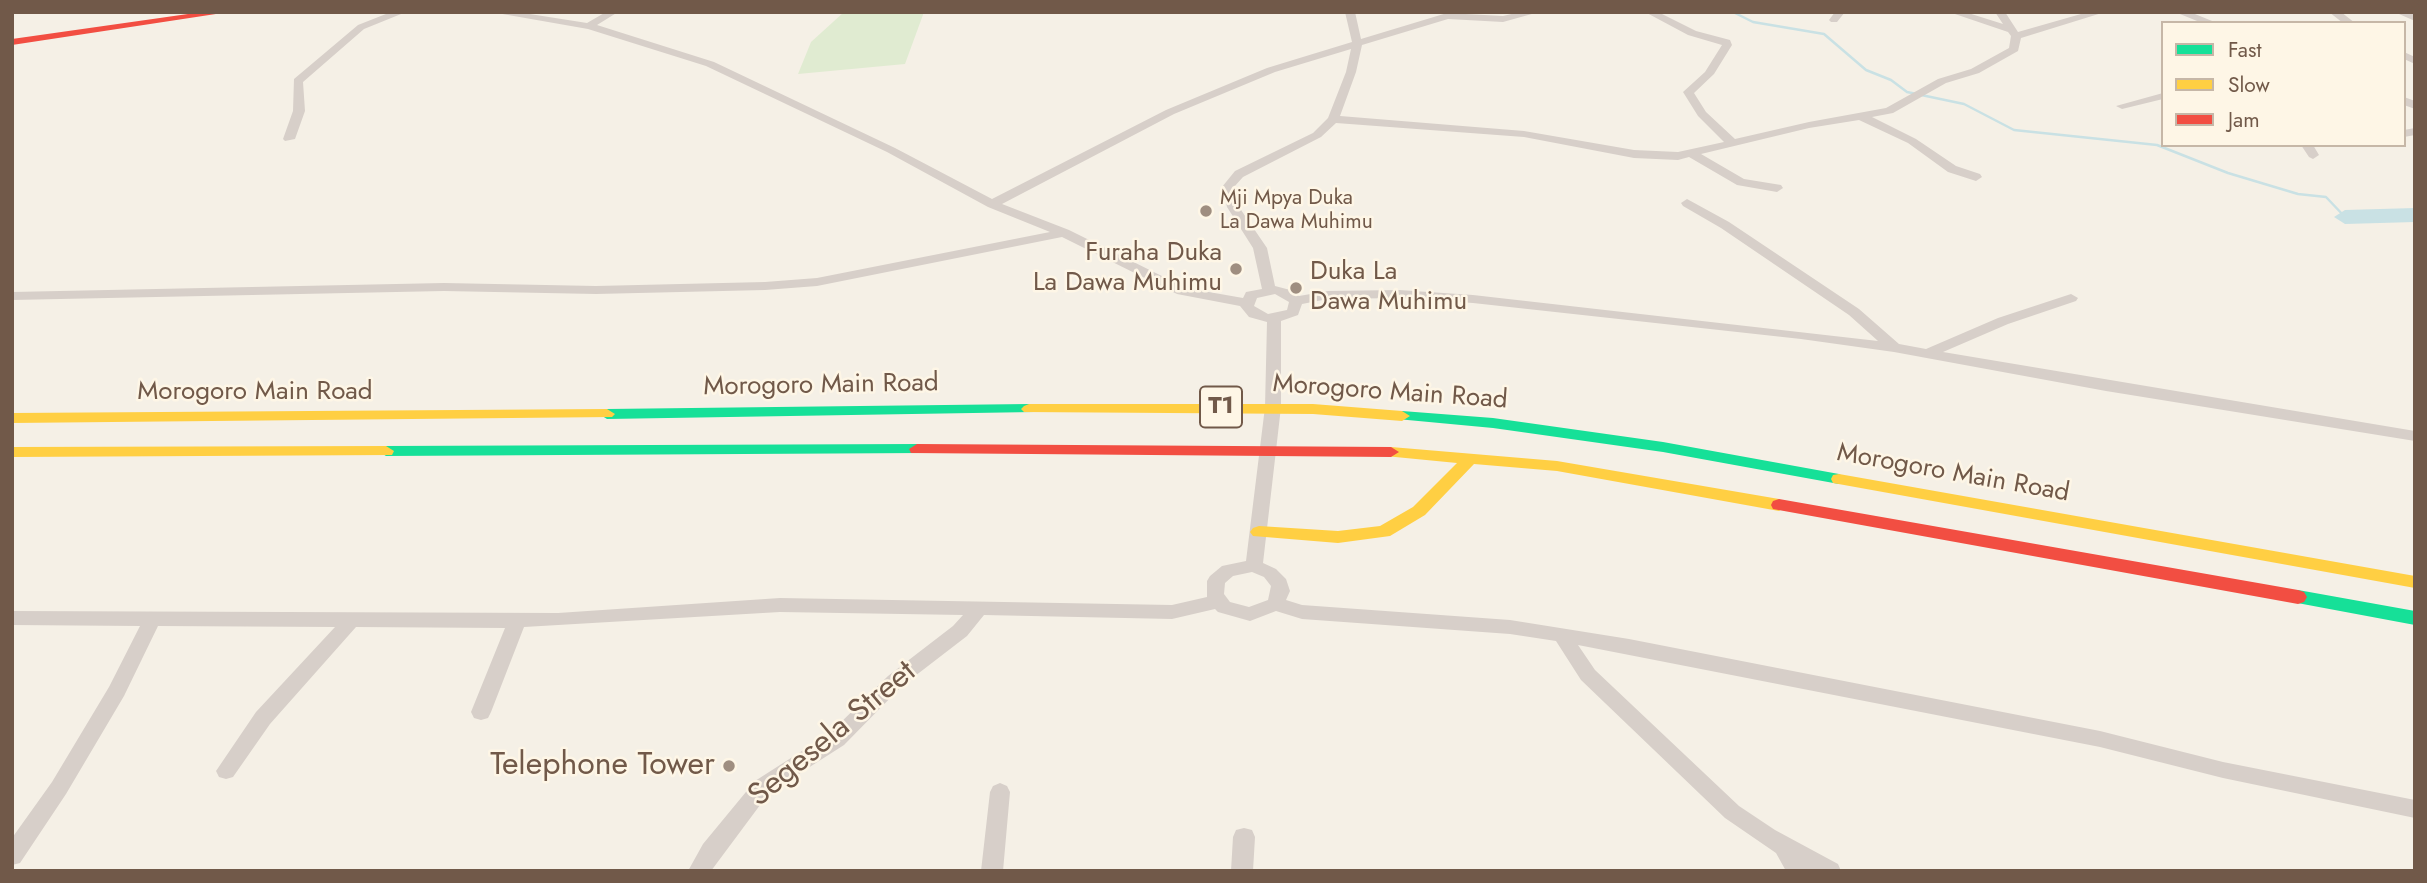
<!DOCTYPE html>
<html>
<head>
<meta charset="utf-8">
<style>
  body { margin:0 }
  #map { position:relative; width:2427px; height:883px; overflow:hidden; background:#f5f0e6; font-family:Jost,sans-serif }
  canvas { display:block }
  .frame { position:absolute; inset:0; border:14px solid #715949; pointer-events:none }
  .legend { position:absolute; left:2161px; top:21px; width:245px; height:126px; box-sizing:border-box; background:#fef6e6; border:2px solid #c6b7a7; margin:0; padding:9px 12px; list-style:none; font-size:21px; color:#715949 }
  .legend li { display:flex; align-items:center; gap:14px; height:35px }
  .legend b { width:35px; border:2px solid #c6b7a7 }
</style>
</head>
<body>
<div id="map">
<canvas width="2427" height="883"></canvas>
<div class="frame"></div>
<ul class="legend">
<li><b style="height:9px;background:#16e098"></b>Fast</li>
<li><b style="height:9px;background:#ffcf43"></b>Slow</li>
<li><b style="height:9px;background:#f24e42"></b>Jam</li>
</ul>
</div>
<script>
const ctx = document.querySelector('canvas').getContext('2d');
ctx.lineJoin = 'round';
function paint(path, color) {
  ctx.fillStyle = color;
  ctx.fill(path, 'evenodd');
}
function shape(rows) {
  const path = new Path2D();
  for (const r of rows) {
    path.moveTo(r[0], r[1]);
    for (let i = 2; i < r.length; i += 2) path.lineTo(r[i], r[i + 1]);
  }
  return path;
}
function trace(path, color, width, dash) {
  ctx.strokeStyle = color;
  ctx.lineWidth = width;
  ctx.lineCap = dash ? 'butt' : 'round';
  ctx.setLineDash(dash || []);
  ctx.stroke(path);
}
function write(font, color, halo, rows, align = 'center') {
  ctx.font = font + ' Jost,sans-serif';
  ctx.lineWidth = 5;
  ctx.setLineDash([]);
  ctx.textBaseline = 'middle';
  ctx.strokeStyle = halo;
  ctx.fillStyle = color;
  for (const [text, x, y, turn = 0] of rows) {
    ctx.save();
    ctx.translate(x, y);
    ctx.rotate((+turn || 0) * Math.PI / 180);
    ctx.textAlign = isNaN(turn) ? turn : align;
    if (halo) ctx.strokeText(text, 0, 0);
    ctx.fillText(text, 0, 0);
    ctx.restore();
  }
}
const green = shape([
  [844,12,924,12,905,64,798,74,811,42]
]);
const stream = shape([
  [1733,12,1753,22,1824,34,1866,70,1891,80,1907,92,1964,104,2014,130,2157,145,2228,173,2298,194,2326,197,2345,217]
]);
const river = shape([
  [2415,208,2415,222,2345,224,2334,217,2345,210,2415,208]
]);
const street = shape([
  [391,12,406,12,364,29,303,82,305,111,295,139,285,141,283,139,293,111,294,79,358,25,391,12],
  [491,12,517,12,587,23,606,12,618,12,597,25,714,62,895,148,992,199,1166,110,1267,68,1352,42,1345,12,1355,12,1361,39,1447,13,1503,16,1520,12,1539,12,1503,22,1448,19,1362,45,1356,72,1340,116,1524,131,1634,150,1678,152,1724,142,1698,116,1683,92,1705,72,1722,45,1688,35,1645,12,1658,12,1696,31,1730,40,1732,45,1714,74,1694,93,1706,112,1735,139,1809,122,1886,108,1938,79,1971,69,2009,48,2011,36,2008,32,1949,12,1965,12,2003,24,1995,12,2005,12,2018,32,2088,12,2105,12,2021,38,2018,51,1979,73,1946,83,1893,113,1872,117,1916,139,1956,166,1980,174,1982,177,1976,181,1948,172,1908,143,1859,120,1809,128,1701,154,1744,179,1781,185,1783,188,1777,192,1737,185,1689,157,1678,160,1634,158,1524,137,1336,123,1321,137,1243,177,1234,187,1239,207,1267,248,1275,286,1294,291,1299,296,1328,291,1399,290,1473,295,1878,341,1849,315,1721,228,1683,206,1681,203,1687,199,1729,222,1859,309,1899,344,1926,349,1998,318,2071,294,2078,298,2076,301,2008,324,1943,352,2415,431,2415,441,2106,391,1894,352,1801,339,1473,303,1399,298,1328,299,1302,304,1298,315,1281,321,1281,407,1263,563,1276,569,1286,579,1290,591,1286,600,1302,605,1510,620,1629,639,2100,731,2223,762,2415,800,2415,818,2223,778,2100,747,1578,645,1595,670,1739,806,1775,830,1838,864,1841,871,1786,871,1776,853,1725,818,1581,680,1556,641,1510,634,1302,619,1276,611,1250,621,1218,612,1215,609,1172,619,984,615,967,636,902,686,844,745,769,793,711,871,688,871,703,844,755,781,830,733,888,676,953,626,963,615,780,612,524,627,491,712,488,718,481,720,474,718,471,712,505,628,356,627,270,724,233,777,226,779,219,777,216,771,256,712,335,627,158,626,124,696,66,794,20,863,12,865,12,838,52,782,109,687,140,626,12,625,12,611,558,613,780,598,1172,605,1207,597,1207,581,1210,576,1222,566,1246,561,1265,407,1267,322,1249,317,1240,306,1177,294,1062,237,817,286,765,290,596,294,444,291,12,300,12,292,444,283,596,286,765,282,817,278,1050,232,988,207,887,152,706,66,588,29,491,12],
  [1351,49,1346,72,1328,118,1313,133,1235,171,1222,187,1227,207,1253,248,1262,289,1246,292,1243,298,1186,288,1069,230,1002,204,1174,114,1275,72,1351,49],
  [1275,294,1289,302,1287,310,1268,314,1254,306,1257,298,1275,294],
  [1252,572,1264,577,1271,586,1268,600,1249,607,1230,602,1224,594,1225,583,1233,576,1252,572],
  [1835,12,1845,12,1837,22,1831,22,1829,20,1835,12],
  [2175,12,2190,12,2217,23,2202,23,2175,12],
  [2329,12,2341,12,2355,23,2343,23,2329,12],
  [2397,12,2415,14,2415,21,2399,14,2397,12],
  [2404,52,2415,57,2415,64,2404,59,2404,52],
  [2163,93,2163,99,2122,109,2116,106,2163,93],
  [2404,97,2415,101,2415,109,2404,105,2404,97],
  [2415,128,2415,135,2404,137,2404,130,2415,128],
  [2301,145,2313,145,2319,155,2313,159,2309,157,2301,145],
  [1000,783,1007,786,1010,792,1003,871,981,871,990,792,993,786,1000,783],
  [1244,828,1252,830,1255,837,1253,871,1231,871,1233,837,1236,830,1244,828]
]);
const fast = shape([
  [1029,404,1034,406,1037,409,1034,412,607,419,599,414,607,409,1029,404],
  [1402,411,1493,418,1663,442,1839,474,1847,479,1839,484,1663,452,1493,428,1397,419,1394,416,1402,411],
  [917,444,925,449,923,453,386,456,378,451,386,446,917,444],
  [2298,590,2415,611,2415,625,2292,602,2289,597,2292,592,2298,590]
]);
const slow = shape([
  [1029,404,1313,404,1402,411,1410,416,1402,421,1313,414,1024,412,1021,409,1024,406,1029,404],
  [607,409,615,414,612,417,12,423,12,413,607,409],
  [386,446,394,451,392,455,12,457,12,447,386,446],
  [1391,447,1557,461,1779,499,1787,505,1779,511,1557,471,1474,464,1425,515,1390,536,1338,543,1253,536,1250,532,1253,528,1259,526,1338,531,1380,526,1413,507,1457,463,1385,456,1383,452,1391,447],
  [1839,474,2415,576,2415,588,1833,483,1831,479,1833,475,1839,474]
]);
const jam = shape([
  [202,12,229,12,12,45,12,39,202,12],
  [917,444,1391,447,1399,452,1391,457,911,453,909,449,917,444],
  [1779,499,2298,590,2304,592,2307,597,2304,602,2298,604,1773,509,1771,505,1773,501,1779,499]
]);
const markers = [
  [1206,211,7,"#9f8e80"],
  [1236,269,7,"#9f8e80"],
  [1296,288,7,"#9f8e80"],
  [729,766,7,"#9f8e80"]
];
const farPoinames = [
  ["Mji Mpya Duka",1220,199],
  ["La Dawa Muhimu",1220,223]
];
const shields = [
  [1221,407,42]
];
const shieldNames = [
  ["T1",1221,407]
];
const poiNames = [
  ["Furaha Duka",1222,254],
  ["La Dawa Muhimu",1222,284],
  ["Duka La",1310,273,"left"],
  ["Dawa Muhimu",1310,303,"left"]
];
const streetNames = [
  ["Morogoro Main Road",821,386,-1],
  ["Morogoro Main Road",255,393],
  ["Morogoro Main Road",1390,393,4],
  ["Morogoro Main Road",1953,474,10]
];
const nearStreetnames = [
  ["Segesela Street",833,735,-40]
];
const nearPoinames = [
  ["Telephone Tower",715,766]
];
paint(green, '#e0ebd1');
trace(stream, '#c9e1e4', 2.5);
paint(river, '#c9e1e4');
paint(street, '#d7cfc9');
paint(fast, '#16e098');
paint(slow, '#ffcf43');
paint(jam, '#f24e42');
for (const [x, y, r, color] of markers) {
  const dot = new Path2D();
  dot.arc(x, y, r, 0, 2 * Math.PI);
  ctx.fillStyle = color;
  ctx.fill(dot);
  trace(dot, '#fef6e6', 2.5);
}
write('21px', '#715949', '#fef6e6', farPoinames, 'left');
for (const [x, y, w] of shields) {
  const box = new Path2D();
  box.roundRect(x - w / 2, y - 20.5, w, 41, 5);
  ctx.fillStyle = '#fef6e6';
  ctx.fill(box);
  trace(box, '#715949', 2);
}
write('bold 24px', '#715949', null, shieldNames);
write('26px', '#715949', '#fef6e6', poiNames, 'right');
write('26px', '#715949', '#fef6e6', streetNames);
write('32px', '#715949', '#fef6e6', nearStreetnames);
write('32px', '#715949', '#fef6e6', nearPoinames, 'right');
</script>
</body>
</html>
